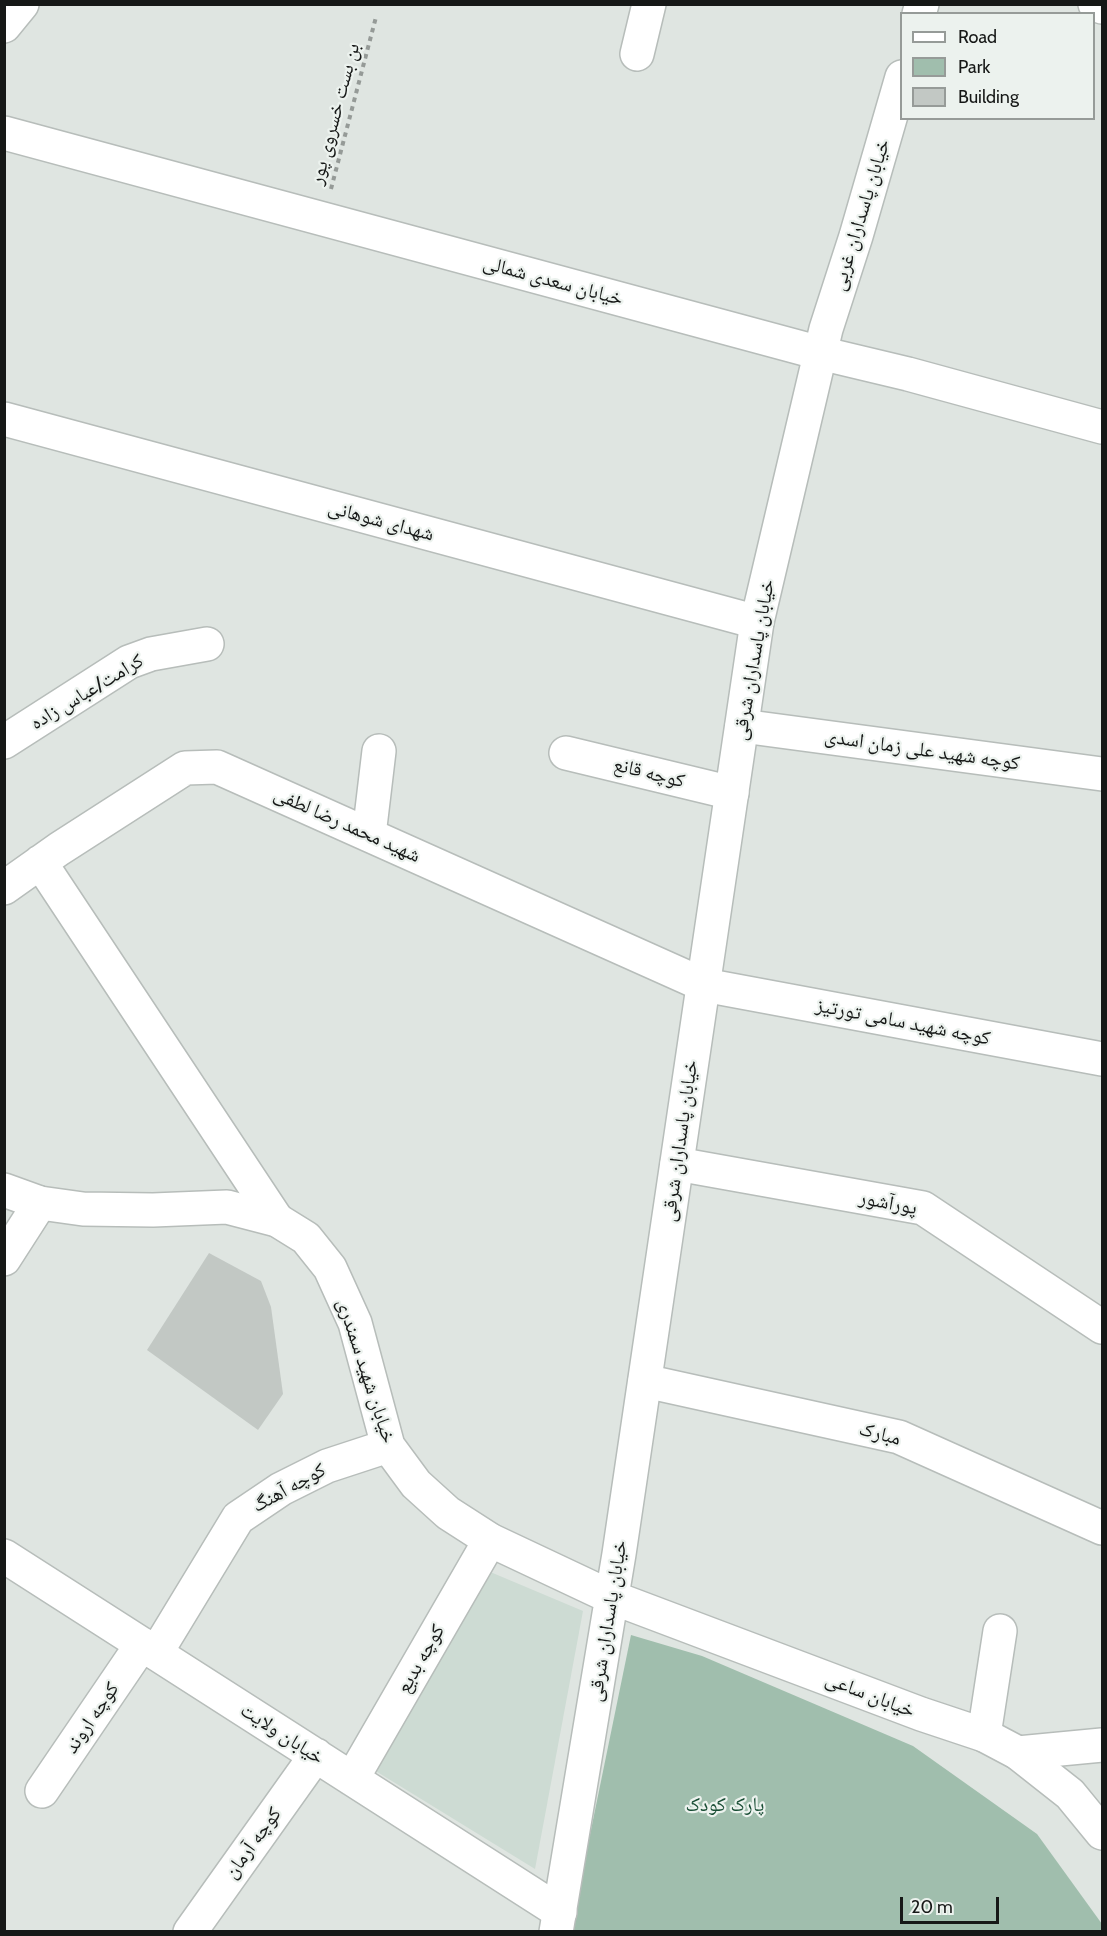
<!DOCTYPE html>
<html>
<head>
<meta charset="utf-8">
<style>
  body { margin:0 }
  #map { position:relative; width:1107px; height:1936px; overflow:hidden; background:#dfe5e1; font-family:Cabin,sans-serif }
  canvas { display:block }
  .frame { position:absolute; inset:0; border:6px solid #161817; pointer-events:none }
  .legend { position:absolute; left:900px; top:12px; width:195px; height:108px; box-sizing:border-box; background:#ecf2ee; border:2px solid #969b98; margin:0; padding:8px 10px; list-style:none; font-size:18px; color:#161817 }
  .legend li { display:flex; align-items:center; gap:12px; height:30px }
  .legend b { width:30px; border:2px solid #969b98 }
  .scale { position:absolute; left:900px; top:1897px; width:99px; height:27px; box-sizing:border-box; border:3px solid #161817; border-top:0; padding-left:8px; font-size:18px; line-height:21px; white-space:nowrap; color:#161817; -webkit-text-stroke:4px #ecf2ee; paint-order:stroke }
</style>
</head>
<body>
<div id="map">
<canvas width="1107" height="1936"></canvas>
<div class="frame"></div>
<ul class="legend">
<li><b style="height:8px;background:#fff"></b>Road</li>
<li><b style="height:16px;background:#a0bead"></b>Park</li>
<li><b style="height:16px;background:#c2c8c4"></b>Building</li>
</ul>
<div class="scale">20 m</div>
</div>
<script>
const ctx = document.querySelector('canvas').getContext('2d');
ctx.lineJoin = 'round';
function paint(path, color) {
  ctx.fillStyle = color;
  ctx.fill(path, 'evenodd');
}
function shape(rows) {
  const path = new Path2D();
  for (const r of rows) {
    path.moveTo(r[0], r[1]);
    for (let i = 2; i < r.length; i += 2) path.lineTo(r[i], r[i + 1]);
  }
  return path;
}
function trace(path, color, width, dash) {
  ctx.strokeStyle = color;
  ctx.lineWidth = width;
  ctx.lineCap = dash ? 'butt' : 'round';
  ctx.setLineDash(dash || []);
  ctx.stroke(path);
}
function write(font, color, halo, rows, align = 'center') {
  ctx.font = font + ' Cabin,"Noto Naskh Arabic",sans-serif';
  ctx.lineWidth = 4.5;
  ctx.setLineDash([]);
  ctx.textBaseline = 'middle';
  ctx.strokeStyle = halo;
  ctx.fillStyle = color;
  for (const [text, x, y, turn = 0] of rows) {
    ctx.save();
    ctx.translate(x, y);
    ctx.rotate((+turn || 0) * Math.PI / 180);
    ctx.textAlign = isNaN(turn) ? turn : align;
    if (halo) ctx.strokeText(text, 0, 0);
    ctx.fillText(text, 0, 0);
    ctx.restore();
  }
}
const built = shape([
  [488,1571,583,1611,535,1869,374,1770]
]);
const green = shape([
  [631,1635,702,1656,913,1746,1037,1834,1102,1924,1102,1932,570,1932]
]);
const building = shape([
  [209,1253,261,1281,271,1307,283,1394,258,1430,147,1350]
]);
const path = shape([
  [331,189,376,17]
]);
const minor = shape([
  [1095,4,1102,7],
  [637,54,649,4],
  [4,133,820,353,908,374,1102,427],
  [4,419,757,622],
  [742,726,1102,774],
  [4,742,129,662,151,654,207,644],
  [566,753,732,793],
  [369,835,379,751],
  [40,862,277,1220],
  [4,888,59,849,185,768,217,767,704,985,1102,1059],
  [677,1164,923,1208,1102,1327],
  [4,1259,40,1203],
  [645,1381,899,1437,1102,1528],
  [4,1556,560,1912],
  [984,1735,1000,1631],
  [1018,1753,1102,1745],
  [352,1779,490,1540],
  [42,1791,142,1644],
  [190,1932,316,1755]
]);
const tertiary = shape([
  [919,14,922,4],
  [4,1190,40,1203,83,1209,153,1210,227,1207,277,1220,306,1238,330,1268,355,1323,388,1446,416,1484,448,1513,490,1540,611,1597,921,1714,984,1735,1018,1753,1070,1794,1102,1833],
  [156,1653,238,1518,281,1489,327,1466,388,1446],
  [556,1932,619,1554,757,622,826,329,856,236,902,77]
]);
const secondary = shape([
  [4,26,22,4]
]);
const streetNames = [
  ["بن بست خسروی پور",335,114,-75],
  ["خیابان پاسداران غربی",861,215,-73],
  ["خیابان سعدی شمالی",553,281,15],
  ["شهدای شوهانی",381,521,15],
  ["خیابان پاسداران شرقی",754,660,-80],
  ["کرامت/عباس زاده",87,692,-31],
  ["کوچه شهید علی زمان اسدی",922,750,8],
  ["کوچه قانع",649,773,14],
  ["شهید محمد رضا لطفی",347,825,24],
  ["کوچه شهید سامی تورتیز",903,1022,11],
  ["خیابان پاسداران شرقی",680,1141,-82],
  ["پورآشور",888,1203,11],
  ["خیابان شهید سمندری",366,1371,72],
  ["مبارک",880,1434,15],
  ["کوچه آهنگ",289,1488,-29],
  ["خیابان پاسداران شرقی",608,1621,-81],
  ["کوچه بدیع",421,1659,-60],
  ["خیابان ساعی",870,1695,21],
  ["کوچه اروند",92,1718,-56],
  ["خیابان ولایت",282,1734,33],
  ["کوچه آرمان",253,1843,-54]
];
const parkNames = [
  ["پارک کودک",725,1805]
];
paint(built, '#cddbd3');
paint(green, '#a0bead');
paint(building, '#c2c8c4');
trace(minor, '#b7bdba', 36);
trace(tertiary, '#b7bdba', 36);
trace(secondary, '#b7bdba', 36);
trace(path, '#959a97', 4, [4.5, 4.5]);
trace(minor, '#fff', 33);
trace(tertiary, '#fff', 33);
trace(secondary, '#fff', 33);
write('20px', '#161817', '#ecf2ee', streetNames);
write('20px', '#184d34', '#ecf2ee', parkNames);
</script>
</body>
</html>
